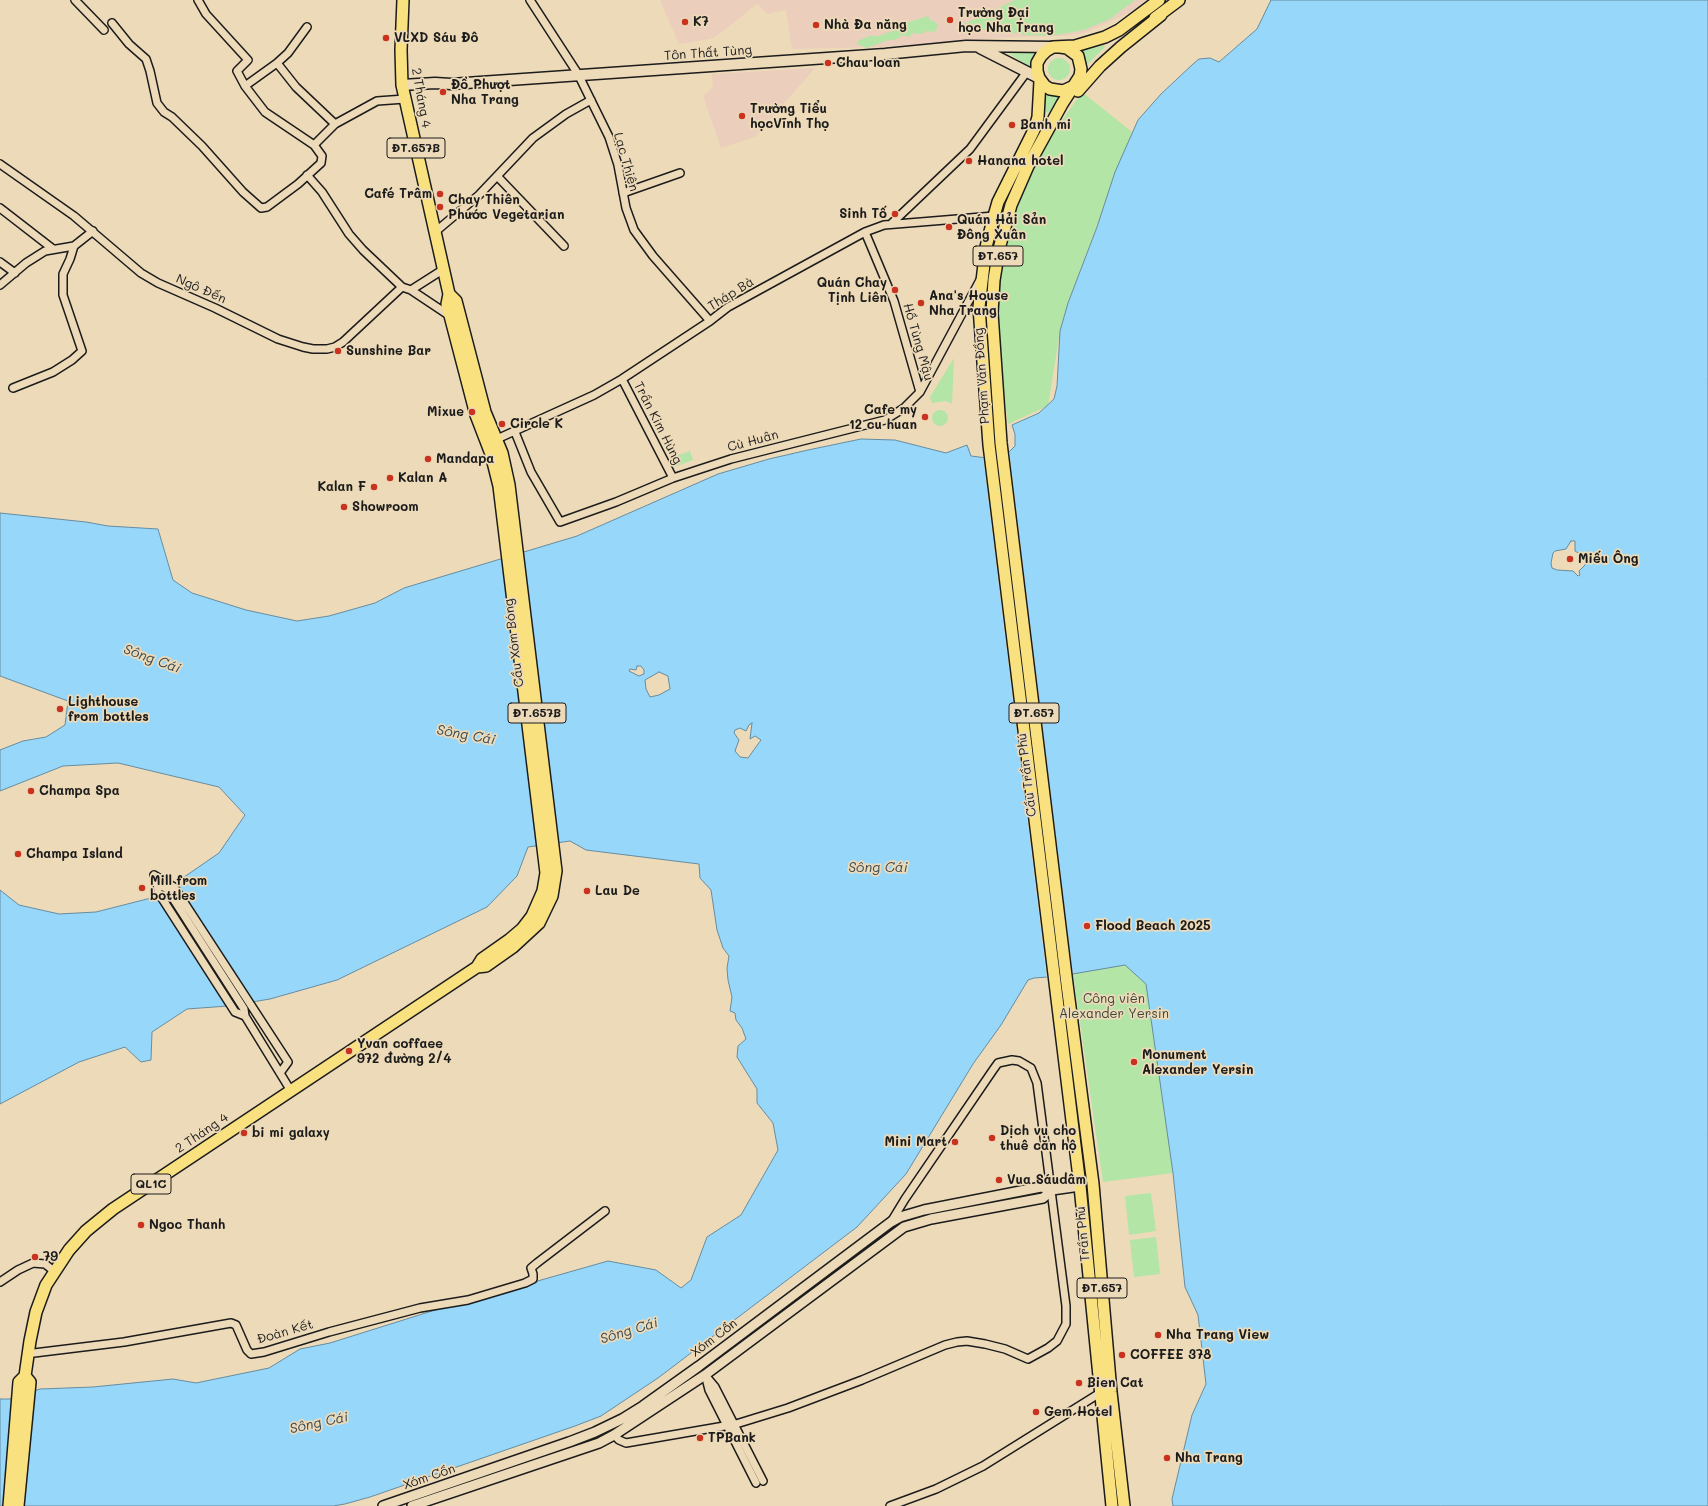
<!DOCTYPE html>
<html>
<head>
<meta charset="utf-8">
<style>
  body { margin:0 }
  canvas { display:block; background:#eddab8 }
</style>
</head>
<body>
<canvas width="1708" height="1506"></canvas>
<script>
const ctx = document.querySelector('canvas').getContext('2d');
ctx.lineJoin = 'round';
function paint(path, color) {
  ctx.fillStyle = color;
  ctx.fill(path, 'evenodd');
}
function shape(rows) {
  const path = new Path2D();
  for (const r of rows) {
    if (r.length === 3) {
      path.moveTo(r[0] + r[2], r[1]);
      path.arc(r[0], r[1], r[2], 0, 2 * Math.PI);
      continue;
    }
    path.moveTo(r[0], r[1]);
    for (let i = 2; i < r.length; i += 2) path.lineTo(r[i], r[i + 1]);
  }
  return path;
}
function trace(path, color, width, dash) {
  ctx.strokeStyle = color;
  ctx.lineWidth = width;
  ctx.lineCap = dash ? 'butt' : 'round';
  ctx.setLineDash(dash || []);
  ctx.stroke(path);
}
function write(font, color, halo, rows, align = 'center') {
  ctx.font = font + ' Mali,sans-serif';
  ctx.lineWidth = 3.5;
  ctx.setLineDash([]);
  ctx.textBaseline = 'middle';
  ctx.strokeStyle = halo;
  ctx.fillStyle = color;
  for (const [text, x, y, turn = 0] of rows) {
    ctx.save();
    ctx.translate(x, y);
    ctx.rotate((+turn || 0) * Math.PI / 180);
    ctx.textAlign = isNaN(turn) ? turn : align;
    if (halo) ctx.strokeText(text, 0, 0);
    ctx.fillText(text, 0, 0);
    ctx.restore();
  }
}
const built = shape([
  [660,0,1146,0,1132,11,1101,26,1085,33,1064,36,1012,37,881,47,792,49,786,10,768,14,757,4,714,38,679,44],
  [815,68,755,137,721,148,703,96,713,87,712,74]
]);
const green = shape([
  [1015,0,1135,0,1110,19,1084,30,1052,36,1023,35,1021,33,997,33,982,29,969,32,962,30,962,28,964,24],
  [928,16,931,21,934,21,938,25,936,30,934,32,926,31,922,34,913,33,909,37,903,35,894,40,888,40,867,48,857,44,858,41,869,36,879,36,895,30,903,22,909,22],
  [1104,45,1105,47,1088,64,1085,63,1080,53,1082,51],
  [1008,51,1033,53,1034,56,1032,65,1029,66,1008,53],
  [1059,69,11],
  [1082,92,1132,132,1068,303,1060,331,1048,406,1008,424,998,343,997,316,999,281,1009,224,1022,191,1032,169,1058,126],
  [1047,94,1057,95,1059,98,1049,113,1046,112,1045,95],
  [954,358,952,404,946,401,932,403,930,397],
  [940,418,8],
  [690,451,693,460,674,467,671,458],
  [1125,965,1146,984,1173,1173,1103,1182,1073,974],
  [1151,1193,1156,1231,1129,1235,1125,1196],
  [1156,1237,1160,1274,1134,1277,1130,1240]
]);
const water = shape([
  [1271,0,1708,0,1708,1506,1173,1506,1172,1499,1192,1415,1206,1384,1198,1315,1185,1287,1173,1173,1146,984,1125,965,1061,976,1034,978,1028,980,1001,1025,973,1064,906,1174,857,1227,658,1378,601,1416,575,1426,370,1497,345,1504,333,1506,0,1506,0,1399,10,1399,40,1389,93,1387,173,1379,196,1383,269,1368,300,1349,330,1343,432,1311,608,1261,656,1270,681,1288,691,1280,707,1237,741,1215,778,1150,773,1123,757,1103,757,1089,737,1057,738,1046,746,1039,742,1028,736,1020,735,1013,730,1011,732,997,728,980,727,968,729,956,723,948,717,930,711,890,700,878,699,864,586,850,570,841,528,847,517,876,487,907,337,980,270,999,228,1006,187,1009,152,1032,151,1060,141,1062,125,1047,79,1062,0,1104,0,890,19,905,59,914,96,912,155,897,219,853,245,815,219,787,118,763,63,766,0,791,0,750,23,741,46,737,65,725,68,701,0,676,0,513,86,522,108,526,158,529,173,580,192,593,246,610,297,621,329,616,375,603,404,588,577,536,718,474,769,459,808,450,861,439,895,440,946,453,967,445,971,456,995,459,1008,453,1015,446,1015,434,1012,425,1039,413,1054,399,1057,386,1060,331,1068,303,1097,227,1115,172,1138,120,1161,94,1193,64,1199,59,1210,58,1219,62,1257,29,1271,0],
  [1571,541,1575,541,1575,551,1587,558,1585,565,1579,571,1580,575,1578,576,1573,571,1557,570,1552,568,1551,563,1553,553,1555,551,1566,549,1571,541],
  [637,666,641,666,644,670,644,674,639,676,629,671,630,669,636,670,637,666],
  [659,672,668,676,670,689,659,695,650,697,646,689,645,680,659,672],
  [752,723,750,739,755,736,761,740,748,758,740,757,735,751,739,740,734,733,735,730,740,728,746,731,749,725,752,723]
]);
const pier = shape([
  [1009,450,1073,976,1061,978,1047,979,983,456,994,457]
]);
const minor = shape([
  [75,0,104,30],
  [198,0,206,14,248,60,237,71,245,86,265,112,314,145],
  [530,0,578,74,609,137,618,165,626,208,634,230,653,256,710,321],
  [112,23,129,44,146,59,150,71,157,103,164,112,172,117,202,146,243,192,261,208,267,207,298,184,321,163,322,156,314,145,335,124,377,101,405,99],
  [307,27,288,53,277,63,296,87,335,124],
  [245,86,277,63],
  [0,164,74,216,141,273,158,283,215,308,278,339,303,347,313,349,327,349,335,347,343,342,402,287],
  [307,175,322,192,349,234,363,250,402,287,411,290,450,316],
  [497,176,564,246],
  [623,193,680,173],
  [0,208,53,249],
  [891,224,970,149,1026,73],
  [435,232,479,195,533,138,566,114,591,100],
  [865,232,894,301,920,392],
  [0,262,15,273],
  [0,285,26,263,45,251,74,246,93,231],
  [411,290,444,269],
  [622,379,673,478],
  [13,388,53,372,72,360,82,351,63,295,63,274,70,259,74,246],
  [515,432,531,472,560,522,616,502,673,478,731,459,885,420,904,408,920,392,980,280],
  [497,439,594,395,622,379,710,321,728,307,865,232,884,225,994,216],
  [154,875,174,887,288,1062,280,1073],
  [157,881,158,892,235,1012,245,1016],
  [158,884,167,889,244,1009,245,1016,291,1091],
  [0,1282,18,1270,33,1263,45,1264,54,1271],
  [34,1353,124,1342,231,1323,236,1325,247,1350,251,1354,264,1352,329,1332,420,1308,468,1300,525,1283,533,1279,533,1274,531,1268,537,1263,605,1211],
  [705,1375,715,1387,763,1481],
  [706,1378,709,1390,756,1483],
  [614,1435,619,1440,626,1443,736,1424,788,1408,862,1380,945,1345,957,1342,967,1341,985,1344,1005,1349,1028,1359,1048,1348,1057,1341,1066,1324,1066,1306,1037,1083,1031,1068,1019,1061,1012,1060,998,1063,993,1070,905,1199,891,1222],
  [890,1506,936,1489,983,1466,1100,1393]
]);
const tertiary = shape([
  [383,1506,569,1442,595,1432,622,1419,643,1406,699,1366,891,1222,900,1217,924,1210,1041,1187,1052,1190,1080,1186],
  [412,1506,599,1443,614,1435,705,1375,904,1227,931,1219,1043,1198,1052,1190]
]);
const secondary = shape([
  [980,48,1039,78],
  [402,85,435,83,451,84,885,54,966,46,1053,47]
]);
const primary = shape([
  [1155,18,1179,0],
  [1060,47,1067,48,1078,56,1081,69,1080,76,1062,104,1028,166,1011,205,999,249,994,280,992,313,1001,443,1067,984,1093,1184,1111,1392,1124,1506],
  [1040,81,1038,117,1034,130,998,202,994,216,986,247,979,307,989,445,1080,1186,1112,1506],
  [1074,86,1063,91,1050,89,1045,86,1039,78,1037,71,1037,63,1041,56,1046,51,1053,47,1075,46,1105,37,1119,30,1159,0],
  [1078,91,1100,66,1121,47,1161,15],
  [449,294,456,301,485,412,502,453,509,485,556,871,552,896,539,923,513,947,486,966,477,967],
  [9,1506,19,1382,25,1376,30,1341,36,1312,46,1285,69,1250,86,1231,113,1209,477,967,482,959,509,940,522,929,532,916,543,891,546,873,499,486,491,454,476,415,447,304,449,294,402,85,401,50,403,0],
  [18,1506,30,1382,25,1376]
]);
const markers = [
  [950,20,4,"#c8321e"],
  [685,22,4,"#c8321e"],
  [816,25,4,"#c8321e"],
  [386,38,4,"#c8321e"],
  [828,63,4,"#c8321e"],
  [443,92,4,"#c8321e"],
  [742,116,4,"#c8321e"],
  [1012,125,4,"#c8321e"],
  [969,161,4,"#c8321e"],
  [440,194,4,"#c8321e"],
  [440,207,4,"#c8321e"],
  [895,214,4,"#c8321e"],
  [949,227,4,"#c8321e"],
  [895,290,4,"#c8321e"],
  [921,303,4,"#c8321e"],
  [338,351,4,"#c8321e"],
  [472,412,4,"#c8321e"],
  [925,417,4,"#c8321e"],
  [502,424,4,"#c8321e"],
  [428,459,4,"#c8321e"],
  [390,478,4,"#c8321e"],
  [374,487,4,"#c8321e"],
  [344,507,4,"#c8321e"],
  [1570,559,4,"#c8321e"],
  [60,709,4,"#c8321e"],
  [31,791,4,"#c8321e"],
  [18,854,4,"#c8321e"],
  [142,888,4,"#c8321e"],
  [587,891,4,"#c8321e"],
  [1087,926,4,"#c8321e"],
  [349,1051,4,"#c8321e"],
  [1134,1062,4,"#c8321e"],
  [244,1133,4,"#c8321e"],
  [992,1138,4,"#c8321e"],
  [955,1142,4,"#c8321e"],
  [999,1180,4,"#c8321e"],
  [141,1225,4,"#c8321e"],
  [35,1257,4,"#c8321e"],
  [1158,1335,4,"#c8321e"],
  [1122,1355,4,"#c8321e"],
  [1079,1383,4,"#c8321e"],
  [1036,1412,4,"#c8321e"],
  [700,1438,4,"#c8321e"],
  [1167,1458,4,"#c8321e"]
];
const shields = [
  [416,148,58],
  [998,256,50],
  [537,713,58],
  [1034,713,50],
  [151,1184,40],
  [1102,1288,50]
];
const shieldNames = [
  ["ĐT.657B",416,148],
  ["ĐT.657",998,256],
  ["ĐT.657B",537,713],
  ["ĐT.657",1034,713],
  ["QL1C",151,1184],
  ["ĐT.657",1102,1288]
];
const poiNames = [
  ["Trường Đại",958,13],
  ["học Nha Trang",958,28],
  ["K7",693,22],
  ["Nhà Đa năng",824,25],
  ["VLXD Sáu Đô",394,38],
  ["Chau loan",836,63],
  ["Đồ Phượt",451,85],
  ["Nha Trang",451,100],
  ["Trường Tiểu",750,109],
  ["họcVĩnh Thọ",750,124],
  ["Banh mi",1020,125],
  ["Hanana hotel",977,161],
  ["Café Trâm",432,194,"right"],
  ["Chay Thiên",448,200],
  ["Phước Vegetarian",448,215],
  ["Sinh Tố",887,214,"right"],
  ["Quán Hải Sản",957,220],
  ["Đông Xuân",957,235],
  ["Quán Chay",887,283,"right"],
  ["Tịnh Liên",887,298,"right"],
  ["Ana's House",929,296],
  ["Nha Trang",929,311],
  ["Sunshine Bar",346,351],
  ["Cafe my",917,410,"right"],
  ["12 cu huan",917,425,"right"],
  ["Mixue",464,412,"right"],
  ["Circle K",510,424],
  ["Mandapa",436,459],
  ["Kalan A",398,478],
  ["Kalan F",366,487,"right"],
  ["Showroom",352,507],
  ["Miếu Ông",1578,559],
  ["Lighthouse",68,702],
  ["from bottles",68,717],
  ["Champa Spa",39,791],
  ["Champa Island",26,854],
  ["Mill from",150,881],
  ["bottles",150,896],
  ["Lau De",595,891],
  ["Flood Beach 2025",1095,926],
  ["Yvan coffaee",357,1044],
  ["972 đường 2/4",357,1059],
  ["Monument",1142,1055],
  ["Alexander Yersin",1142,1070],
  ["Dịch vụ cho",1000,1131],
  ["thuê căn hộ",1000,1146],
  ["bi mi galaxy",252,1133],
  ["Mini Mart",947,1142,"right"],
  ["Vua Sáudâm",1007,1180],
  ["Ngoc Thanh",149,1225],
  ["79",43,1257],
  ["Nha Trang View",1166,1335],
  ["COFFEE 378",1130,1355],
  ["Bien Cat",1087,1383],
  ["Gem Hotel",1044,1412],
  ["TPBank",708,1438],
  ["Nha Trang",1175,1458]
];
const streetNames = [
  ["Tôn Thất Tùng",708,53,-4],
  ["2 Tháng 4",421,98,80],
  ["Lạc Thiện",626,162,74],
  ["Ngô Đến",201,289,24],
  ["Tháp Bà",731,294,-32],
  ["Hồ Tùng Mậu",918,342,74],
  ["Phạm Văn Đồng",982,376,-94],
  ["Trần Kim Hùng",658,423,63],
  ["Cù Huân",753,441,-15],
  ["Cầu Xóm Bóng",514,643,-97],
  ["Cầu Trần Phú",1027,775,-97],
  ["2 Tháng 4",202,1133,-34],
  ["Trần Phú",1083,1234,-95],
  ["Đoàn Kết",285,1332,-16],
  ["Xóm Cồn",714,1338,-37],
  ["Xóm Cồn",429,1477,-19]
];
const parkNames = [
  ["Công viên",1114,999],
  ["Alexander Yersin",1114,1014]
];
const waterNames = [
  ["Sông Cái",152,659,20],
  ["Sông Cái",466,735,10],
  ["Sông Cái",878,868],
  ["Sông Cái",629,1331,-17],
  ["Sông Cái",319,1423,-12]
];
paint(built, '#eccebc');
paint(green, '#b2e5a6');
paint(water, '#97d7f9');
trace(water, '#668ca1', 1);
paint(pier, '#eddab8');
trace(minor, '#1c1c1c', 10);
trace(tertiary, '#1c1c1c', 12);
trace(secondary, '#1c1c1c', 13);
trace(primary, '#1c1c1c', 14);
trace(minor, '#eddab8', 7);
trace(tertiary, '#eddab8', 9);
trace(secondary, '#eddab8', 10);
trace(primary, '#fae180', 11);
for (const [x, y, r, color] of markers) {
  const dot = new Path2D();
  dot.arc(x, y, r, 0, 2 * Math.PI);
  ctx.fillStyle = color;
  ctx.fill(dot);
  trace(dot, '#eddab8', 1.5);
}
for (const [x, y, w] of shields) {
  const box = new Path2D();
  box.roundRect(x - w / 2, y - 10, w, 20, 3);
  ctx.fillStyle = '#eddab8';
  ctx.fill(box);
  trace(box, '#1c1c1c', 1);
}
write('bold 12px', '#1c1c1c', null, shieldNames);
write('bold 13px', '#1c1c1c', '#eddab8', poiNames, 'left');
write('13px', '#1c1c1c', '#eddab8', streetNames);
write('13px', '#3a4438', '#eddab8', parkNames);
write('italic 14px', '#3b4b53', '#eddab8', waterNames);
</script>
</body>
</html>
